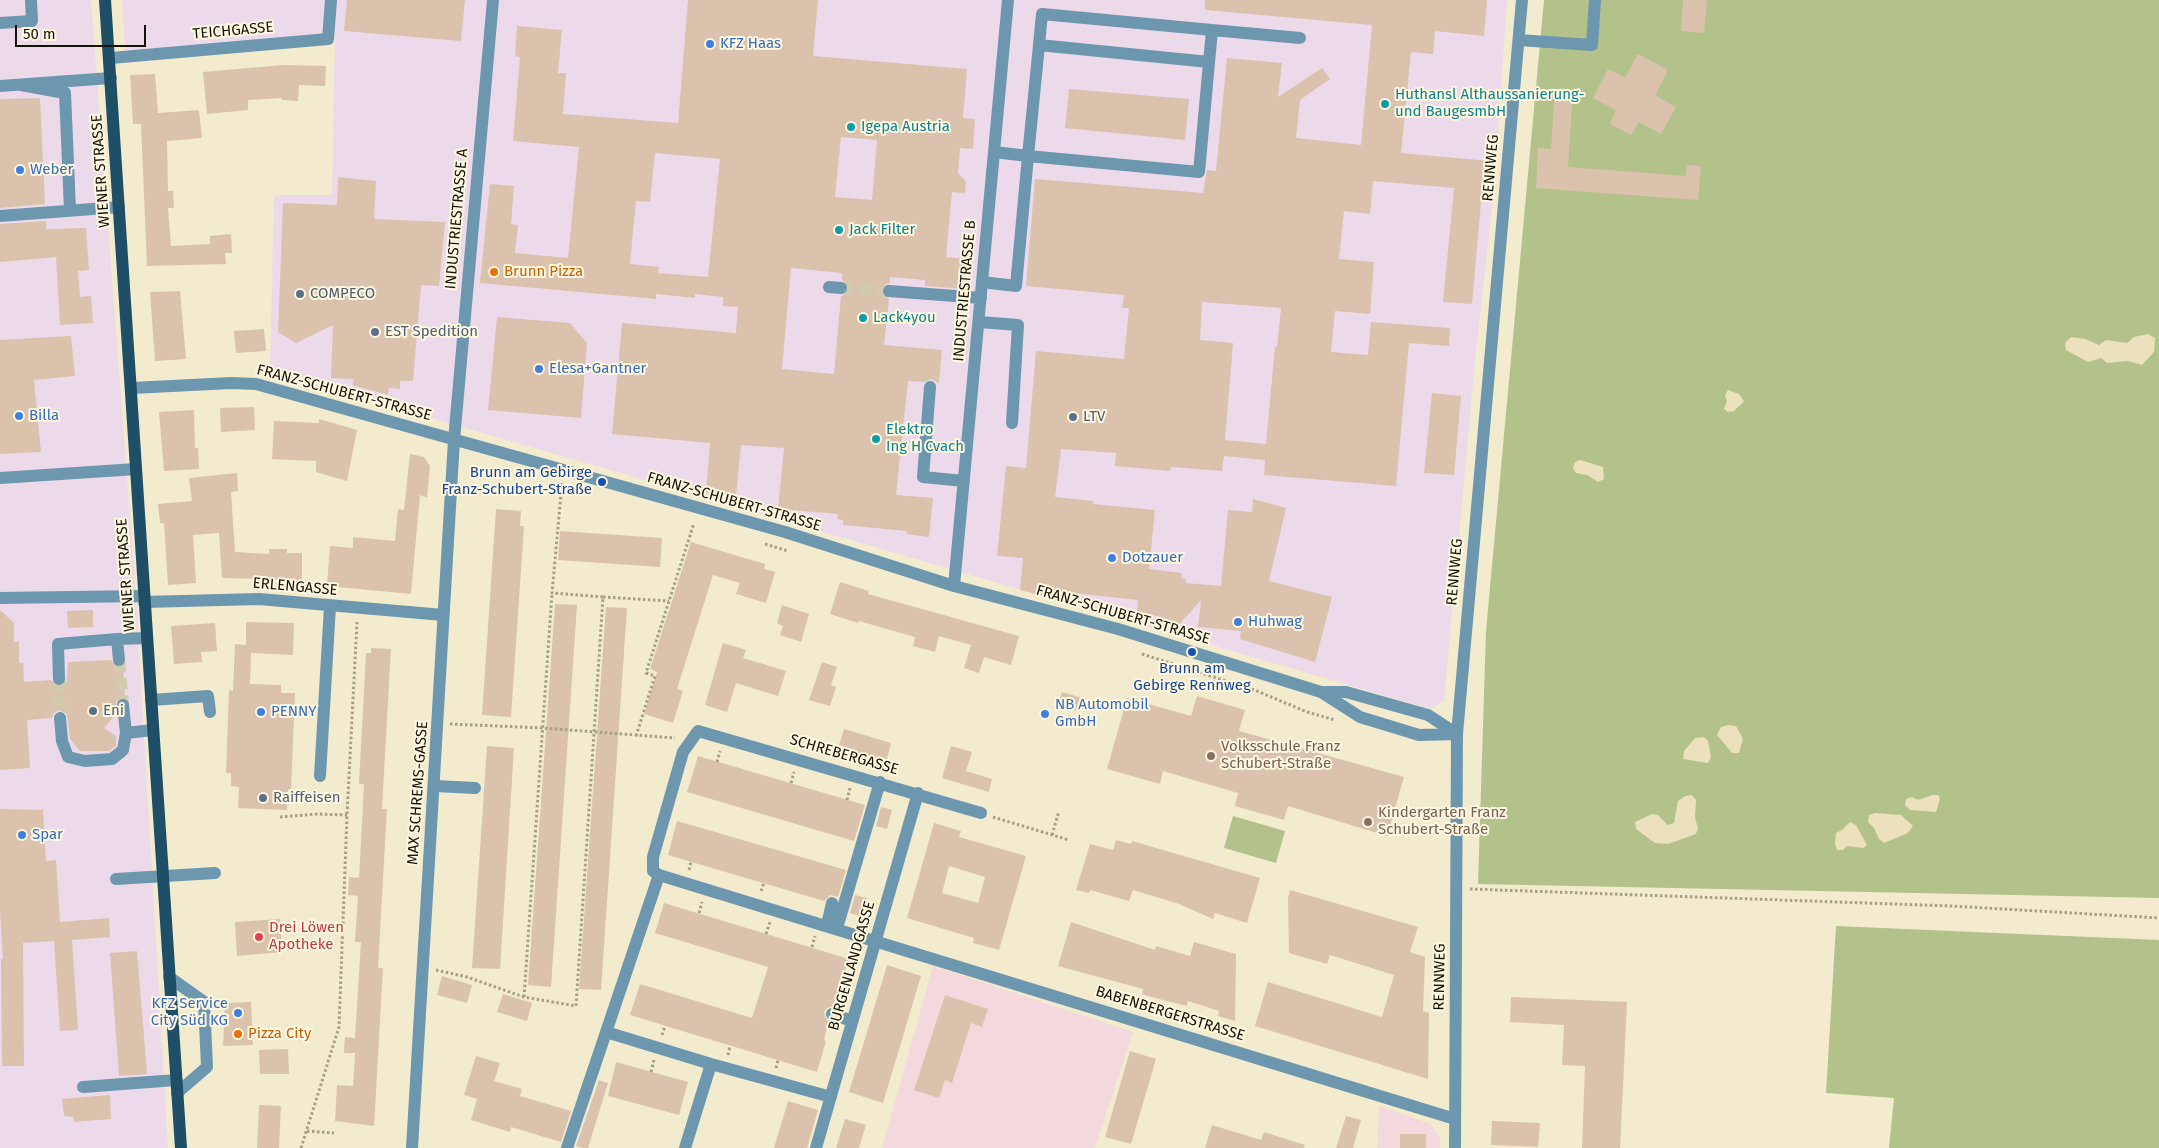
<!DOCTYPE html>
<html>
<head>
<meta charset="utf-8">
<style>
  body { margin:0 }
  #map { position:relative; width:2159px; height:1148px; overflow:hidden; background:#f3ebcd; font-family:"Fira Sans",sans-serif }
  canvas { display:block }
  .scale { position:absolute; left:15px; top:25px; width:131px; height:22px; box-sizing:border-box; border:2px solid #151208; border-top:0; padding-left:6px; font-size:15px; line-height:18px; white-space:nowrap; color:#151208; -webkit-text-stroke:4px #fff8e0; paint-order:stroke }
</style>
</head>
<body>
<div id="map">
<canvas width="2159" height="1148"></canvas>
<div class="scale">50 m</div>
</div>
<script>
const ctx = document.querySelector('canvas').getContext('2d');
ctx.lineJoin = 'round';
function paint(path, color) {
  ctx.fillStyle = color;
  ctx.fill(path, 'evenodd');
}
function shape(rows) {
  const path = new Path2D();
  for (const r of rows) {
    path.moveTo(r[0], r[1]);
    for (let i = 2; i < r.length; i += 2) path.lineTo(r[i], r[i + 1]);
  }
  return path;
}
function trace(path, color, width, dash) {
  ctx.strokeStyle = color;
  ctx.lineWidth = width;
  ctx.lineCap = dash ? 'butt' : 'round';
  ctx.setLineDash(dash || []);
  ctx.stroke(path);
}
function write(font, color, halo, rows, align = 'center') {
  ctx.font = font + ' "Fira Sans",sans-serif';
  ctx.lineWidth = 4;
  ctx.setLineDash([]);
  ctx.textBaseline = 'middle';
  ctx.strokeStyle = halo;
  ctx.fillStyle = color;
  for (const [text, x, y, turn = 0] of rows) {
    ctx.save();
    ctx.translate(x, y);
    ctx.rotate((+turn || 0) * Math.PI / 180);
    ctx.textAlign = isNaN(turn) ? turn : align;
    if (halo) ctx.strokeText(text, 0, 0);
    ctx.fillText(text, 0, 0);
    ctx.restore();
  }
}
const commercial = shape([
  [933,966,1133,1032,1095,1148,882,1148],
  [1379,1106,1431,1124,1440,1138,1440,1148,1377,1148]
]);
const industrial = shape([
  [0,0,91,0,136,596,168,1148,0,1148],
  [122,0,1507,0,1494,191,1476,351,1444,701,1431,709,270,371,274,195,332,195,335,33,125,51]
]);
const green = shape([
  [1544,0,2159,0,2159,898,1478,884,1486,631],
  [1233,816,1285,831,1276,863,1224,848],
  [1836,926,2159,940,2159,1148,1889,1148,1894,1098,1826,1093]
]);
const sand = shape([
  [2148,334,2155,338,2154,352,2142,365,2128,361,2107,363,2101,358,2088,362,2066,350,2065,343,2071,337,2085,339,2099,345,2106,340,2127,343,2134,337],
  [1728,390,1739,394,1744,401,1734,411,1728,412,1724,409,1727,401,1725,395],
  [1580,460,1603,467,1604,479,1598,482,1587,475,1576,473,1573,468,1575,462],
  [1729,725,1736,726,1743,739,1739,753,1732,753,1717,735,1721,727],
  [1704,737,1708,741,1711,757,1708,763,1683,759,1684,751,1695,738],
  [1692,795,1696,800,1695,818,1698,828,1696,834,1668,844,1655,843,1636,829,1635,822,1652,814,1658,815,1668,825,1674,823,1678,801,1685,796],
  [1933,795,1938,795,1940,799,1936,812,1910,810,1905,805,1906,799,1912,797,1918,800],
  [1875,813,1901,815,1913,826,1908,833,1884,843,1879,839,1874,828,1868,822,1869,815],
  [1850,822,1856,825,1867,845,1863,848,1847,846,1843,850,1837,850,1835,843,1836,833,1842,830]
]);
const building = shape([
  [347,0,465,0,461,41,344,31],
  [688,0,818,0,813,56,967,69,963,118,975,119,973,149,960,148,958,173,966,182,965,193,952,192,946,257,966,259,963,289,925,286,925,280,890,277,890,283,885,284,881,290,882,295,889,299,884,345,942,350,939,383,931,379,924,382,908,381,896,495,933,498,929,537,906,534,907,531,843,525,843,520,837,519,838,514,778,509,784,448,741,445,736,496,706,493,710,443,612,434,622,323,736,333,738,307,723,306,723,297,695,294,695,298,656,294,656,299,480,283,490,184,514,186,511,224,518,225,515,253,568,258,579,147,513,141,520,57,515,56,517,26,562,30,558,73,566,73,563,114,678,123],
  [841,137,877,140,872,200,835,197],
  [655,153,720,159,708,277,658,273,659,267,630,264,636,201,650,202],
  [791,268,842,273,842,280,848,285,847,293,841,296,834,374,782,369],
  [1205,0,1487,0,1484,36,1435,31,1433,54,1411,52,1401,153,1489,161,1488,169,1494,170,1492,191,1482,191,1472,304,1443,302,1454,188,1373,181,1370,214,1344,211,1339,259,1374,262,1370,314,1335,311,1331,352,1368,355,1371,322,1450,328,1449,346,1409,343,1396,486,1264,475,1265,460,1224,456,1222,471,1171,467,1170,471,1115,466,1116,453,1061,449,1055,497,1093,501,1093,504,1155,510,1149,569,1182,573,1181,578,1186,579,1186,583,1221,586,1228,510,1252,512,1253,499,1286,508,1269,581,1332,597,1315,662,1240,639,1241,631,1198,627,1201,600,1175,629,1171,629,1164,627,1158,616,1137,614,1138,600,1055,591,1054,599,1020,590,1023,558,997,556,1006,466,1026,468,1036,351,1124,359,1129,308,1122,308,1124,295,1026,286,1035,179,1203,193,1207,170,1216,171,1227,58,1282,63,1278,97,1322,68,1330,79,1300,100,1296,138,1361,145,1372,25,1205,10],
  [1202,302,1281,308,1277,347,1275,347,1266,444,1225,440,1233,343,1200,340],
  [1683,0,1707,0,1704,33,1681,31],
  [1638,54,1668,70,1655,95,1676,107,1661,134,1639,122,1631,135,1610,124,1616,110,1593,98,1608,69,1625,78],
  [283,65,326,66,325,86,299,85,298,101,282,100,282,98,248,100,248,110,207,114,203,72],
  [155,74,158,113,199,110,202,138,167,141,168,191,173,191,174,208,168,208,171,246,210,244,210,236,231,234,232,253,225,253,226,264,147,266,141,124,133,124,130,75],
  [1069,89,1189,99,1185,140,1065,128],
  [1555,90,1573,91,1568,167,1686,176,1687,165,1701,166,1698,200,1536,188,1538,148,1551,149],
  [40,98,45,204,0,208,0,99],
  [338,177,376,181,374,219,445,222,439,286,421,285,413,381,400,381,400,389,389,388,388,395,352,385,354,379,331,378,333,325,296,343,278,332,283,203,337,205],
  [46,221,46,229,86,228,89,270,78,271,80,297,91,296,93,323,60,325,56,257,0,262,0,224],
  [180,291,186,359,155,361,150,292],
  [497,317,570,323,587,343,581,418,488,410],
  [264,329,266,351,236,353,234,331],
  [71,336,75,376,34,380,41,452,0,454,0,340],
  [1432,393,1461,396,1454,475,1424,473],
  [254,407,255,430,221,432,220,408],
  [194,410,195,448,198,448,199,469,164,471,159,412],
  [319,419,357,430,347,481,316,472,316,461,272,459,274,421,319,423],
  [410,454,424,457,430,466,427,498,420,495,411,594,327,586,330,546,353,548,353,537,395,541,398,509,404,510],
  [237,473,238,491,231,492,235,552,269,554,269,549,287,549,287,553,302,553,302,580,222,578,219,533,193,535,196,583,168,585,164,523,160,523,158,504,192,501,189,478],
  [496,509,521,511,520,526,524,526,511,717,482,715],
  [560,531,662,538,660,567,558,560],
  [691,542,765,564,764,569,775,572,766,603,736,594,740,583,713,575,677,689,683,691,673,723,644,714,657,672,650,669],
  [840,582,869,591,868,594,1019,636,1011,665,984,657,979,673,964,668,971,645,939,636,935,652,913,646,915,637,859,621,858,623,830,614],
  [555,604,577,605,551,987,528,985],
  [782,605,809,614,801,642,780,635,783,626,777,623],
  [606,607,627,608,601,990,579,989],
  [0,610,14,623,14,642,19,642,19,663,23,663,24,682,51,680,56,686,63,686,67,679,68,662,111,660,115,667,123,667,125,697,119,698,116,701,116,714,104,728,116,736,116,746,109,751,80,751,70,739,67,714,59,710,53,714,52,718,27,720,30,768,0,770],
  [93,610,93,627,68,628,67,611],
  [246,622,294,623,293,655,251,653,250,684,281,685,281,693,295,693,291,789,288,789,287,810,238,808,239,787,231,786,231,773,226,773,229,690,233,691,235,644,246,645],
  [215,623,217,651,201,652,202,662,174,664,171,626],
  [723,643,746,650,743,658,786,671,778,696,736,683,727,712,705,705],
  [371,648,391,649,382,809,387,809,378,968,383,968,374,1126,335,1121,337,1085,353,1086,355,1053,344,1053,345,1037,355,1038,361,942,355,942,358,896,348,895,349,877,359,878,364,784,359,784,366,653,371,653],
  [822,662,837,667,831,685,836,687,830,706,809,700],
  [1062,692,1082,698,1078,711,1058,706],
  [1197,696,1245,710,1239,731,1404,777,1387,836,1288,806,1284,820,1235,806,1238,793,1163,771,1160,784,1107,769,1127,698,1191,716],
  [844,729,891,743,887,759,879,757,877,761,855,755,857,751,839,745],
  [487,746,514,748,500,969,472,968],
  [951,746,972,752,966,771,992,779,989,792,942,778],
  [698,756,865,805,854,841,687,792],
  [881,807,892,810,887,829,876,826],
  [0,809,43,810,46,861,56,860,60,922,109,918,110,937,72,940,78,1030,60,1031,54,941,23,943,24,1066,2,1066,1,959,3,959,0,911],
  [677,821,846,870,838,897,830,895,824,901,668,855],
  [934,823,961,831,959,837,1026,856,999,950,973,943,974,938,907,918],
  [949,866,985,877,978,903,942,893],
  [1116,840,1131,844,1132,841,1260,878,1247,923,1215,913,1213,919,1179,904,1133,890,1129,901,1090,890,1089,893,1076,890,1090,844,1113,850],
  [1290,890,1418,927,1410,952,1425,957,1423,1011,1429,1013,1428,1079,1255,1026,1268,982,1382,1017,1394,975,1330,955,1327,964,1289,953,1288,898],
  [855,895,867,898,862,917,850,913],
  [664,903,849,959,833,1006,827,1008,824,1012,826,1019,829,1021,824,1040,826,1041,817,1072,630,1015,640,984,752,1018,768,967,655,933],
  [280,919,282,952,237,956,235,922],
  [1071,922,1155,950,1156,946,1190,956,1194,942,1236,954,1235,1021,1218,1016,1219,1011,1188,1001,1187,1006,1155,998,1142,994,1143,989,1058,966],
  [137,951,147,1074,119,1076,110,953],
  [887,965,921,976,883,1103,849,1092],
  [442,976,472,985,467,1003,437,995],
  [503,994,532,1003,527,1021,497,1012],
  [945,995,988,1009,982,1027,971,1023,952,1083,945,1080,939,1098,914,1090],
  [1511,997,1627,1002,1620,1148,1582,1148,1585,1066,1562,1065,1564,1025,1510,1022],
  [251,1002,253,1045,223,1046,225,1003],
  [288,1049,289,1074,260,1074,259,1050],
  [1130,1051,1156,1059,1131,1144,1105,1137],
  [476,1056,500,1063,494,1081,522,1089,520,1096,571,1111,561,1142,511,1127,510,1132,471,1120,477,1099,464,1095],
  [616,1062,688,1082,679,1115,608,1096],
  [599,1080,608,1083,588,1148,583,1148,576,1146],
  [110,1095,111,1119,73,1122,74,1117,64,1116,62,1099],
  [788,1101,818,1110,807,1148,774,1148],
  [259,1105,281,1106,279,1148,257,1148],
  [1346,1116,1361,1120,1353,1148,1336,1148],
  [845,1119,866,1125,859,1148,836,1148],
  [1492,1121,1540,1123,1538,1147,1491,1145],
  [1212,1125,1261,1140,1264,1132,1305,1145,1304,1148,1205,1148],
  [1400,1134,1426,1134,1426,1148,1400,1148]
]);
const minorTunnel = shape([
  [841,288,889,291],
  [119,660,123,705],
  [59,679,60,718]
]);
const path = shape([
  [765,544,788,551],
  [603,597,669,601],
  [1142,654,1257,691,1307,712,1335,720],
  [450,724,543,728,675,738],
  [636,736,655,676,646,673,694,523],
  [717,762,720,751],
  [791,783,794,772],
  [847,800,850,788],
  [280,817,317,814,347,815],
  [993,817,1069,840],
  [1052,835,1059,811],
  [689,870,691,862],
  [1470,889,1951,906,2159,918],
  [761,891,764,883],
  [699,913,702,902],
  [766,934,770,922],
  [812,947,815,936],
  [436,970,467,977,524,997,576,1006,603,597,552,593,562,483],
  [524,997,552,593],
  [662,1035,665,1026],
  [728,1055,730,1046],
  [776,1068,778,1060],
  [651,1072,654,1060],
  [307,1131,334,1133],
  [301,1148,339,1027,347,815,357,622]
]);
const minor = shape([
  [0,23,32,21,31,0],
  [1212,30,1300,38],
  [1519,40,1592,45,1595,0],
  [1039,45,1209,62],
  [111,58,328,39,331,0],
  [21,85,65,93,70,210],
  [0,86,111,78],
  [0,216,119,207],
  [982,282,1016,286,1028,156,1039,45,1042,14,1212,30,1199,172,1028,156,994,152],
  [829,287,841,288],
  [889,291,981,298],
  [979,322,1018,325,1012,423],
  [930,387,923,477,964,481],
  [132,388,231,383,256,384,785,532,954,586,1118,629,1321,692,1360,717,1419,735,1457,734],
  [0,478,136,469],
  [954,586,1008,0],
  [0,598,144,596],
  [144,602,259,599,443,615],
  [119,660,117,639,147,638],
  [59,679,58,644,117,639],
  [1321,692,1346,692,1428,715,1457,734],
  [151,700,208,696,210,712],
  [123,705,126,733,153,730],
  [60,718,62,741,68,757,85,761,112,759,123,750,126,733],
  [320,776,330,606],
  [435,786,475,788],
  [659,875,653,871,653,857,683,752,698,731,981,813],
  [116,879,215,873],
  [827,925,832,903],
  [837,928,880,782],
  [169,977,204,1002,207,1067,177,1093],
  [832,1014,852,1021],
  [606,1032,711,1064,685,1148],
  [711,1064,831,1097],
  [83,1087,176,1080],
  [412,1148,454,440,493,0],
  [567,1148,659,875,1455,1119],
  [816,1148,918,793],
  [1455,1148,1457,734,1522,0]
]);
const major = shape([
  [105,0,181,1148]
]);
const markers = [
  [710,44,5,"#3f7fe0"],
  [1385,104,5,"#0f9aa8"],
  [851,127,5,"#0f9aa8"],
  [20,170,5,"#3f7fe0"],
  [839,230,5,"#0f9aa8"],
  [494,272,5,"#e8710a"],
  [300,294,5,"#5c6f8a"],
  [863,318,5,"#0f9aa8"],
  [375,332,5,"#5c6f8a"],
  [539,369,5,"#3f7fe0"],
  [19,416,5,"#3f7fe0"],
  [1073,417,5,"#5c6f8a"],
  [876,439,5,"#0f9aa8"],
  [602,482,5,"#1a4fb4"],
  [1112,558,5,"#3f7fe0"],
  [1238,622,5,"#3f7fe0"],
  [1192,652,5,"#1a4fb4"],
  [93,711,5,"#5c6f8a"],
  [261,712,5,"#3f7fe0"],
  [1045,714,5,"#3f7fe0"],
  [1211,756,5,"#8d6e63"],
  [263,798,5,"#5c6f8a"],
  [1368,822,5,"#8d6e63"],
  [22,835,5,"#3f7fe0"],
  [259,937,5,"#e0444e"],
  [238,1013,5,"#3f7fe0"],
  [238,1034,5,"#e8710a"]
];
const streetNames = [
  ["TEICHGASSE",233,31,-5],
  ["RENNWEG",1491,168,-85],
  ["WIENER STRASSE",101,171,-94],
  ["INDUSTRIESTRASSE A",457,219,-85],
  ["INDUSTRIESTRASSE B",965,291,-85],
  ["FRANZ-SCHUBERT-STRASSE",344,393,15],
  ["FRANZ-SCHUBERT-STRASSE",734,502,16],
  ["RENNWEG",1455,572,-85],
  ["WIENER STRASSE",126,575,-94],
  ["ERLENGASSE",295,587,5],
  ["FRANZ-SCHUBERT-STRASSE",1123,615,16],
  ["SCHREBERGASSE",844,755,16],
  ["MAX SCHREMS-GASSE",418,793,-86],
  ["BURGENLANDGASSE",852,966,-74],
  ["RENNWEG",1440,977,-89],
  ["BABENBERGERSTRASSE",1170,1014,17]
];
const shopNames = [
  ["KFZ Haas",720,44],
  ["Weber",30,170],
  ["Elesa+Gantner",549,369],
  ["Billa",29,416],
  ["Dotzauer",1122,558],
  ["Huhwag",1248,622],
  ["NB Automobil",1055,705],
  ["GmbH",1055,722],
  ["PENNY",271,712],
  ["Spar",32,835],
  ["KFZ Service",228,1004,"right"],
  ["City Süd KG",228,1021,"right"]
];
const cultureNames = [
  ["Huthansl Althaussanierung-",1395,95],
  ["und BaugesmbH",1395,112],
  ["Igepa Austria",861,127],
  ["Jack Filter",849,230],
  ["Lack4you",873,318],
  ["Elektro",886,430],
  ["Ing H Cvach",886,447]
];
const foodNames = [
  ["Brunn Pizza",504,272],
  ["Pizza City",248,1034]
];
const serviceNames = [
  ["COMPECO",310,294],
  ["EST Spedition",385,332],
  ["LTV",1083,417],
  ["Eni",103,711],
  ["Raiffeisen",273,798]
];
const transitNames = [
  ["Brunn am Gebirge",592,473],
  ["Franz-Schubert-Straße",592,490],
  ["Brunn am",1192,669,"center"],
  ["Gebirge Rennweg",1192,686,"center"]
];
const educationNames = [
  ["Volksschule Franz",1221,747],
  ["Schubert-Straße",1221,764],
  ["Kindergarten Franz",1378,813],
  ["Schubert-Straße",1378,830]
];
const healthNames = [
  ["Drei Löwen",269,928],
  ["Apotheke",269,945]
];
paint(commercial, '#f3d9de');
paint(industrial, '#ecdaeb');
paint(green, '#b2c28a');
paint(sand, '#ebe1bc');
paint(building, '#dbc2ad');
trace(minorTunnel, '#d2caaf', 12, [12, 6]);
trace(path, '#a59f88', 3, [2.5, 2.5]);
trace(minor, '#6d97ae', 12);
trace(major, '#1e4f66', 12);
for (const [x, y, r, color] of markers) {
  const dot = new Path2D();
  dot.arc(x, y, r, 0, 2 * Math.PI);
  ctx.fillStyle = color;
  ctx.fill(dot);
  trace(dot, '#fff8e0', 2);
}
write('15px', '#151208', '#fff8e0', streetNames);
write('15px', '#366cbe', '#fff8e0', shopNames, 'left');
write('15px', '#0d838f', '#fff8e0', cultureNames, 'left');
write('15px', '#c56008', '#fff8e0', foodNames, 'left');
write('15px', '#4e5e75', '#fff8e0', serviceNames, 'left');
write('15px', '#164399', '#fff8e0', transitNames, 'right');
write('15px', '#785e54', '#fff8e0', educationNames, 'left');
write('15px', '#be3a42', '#fff8e0', healthNames, 'left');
</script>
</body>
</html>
